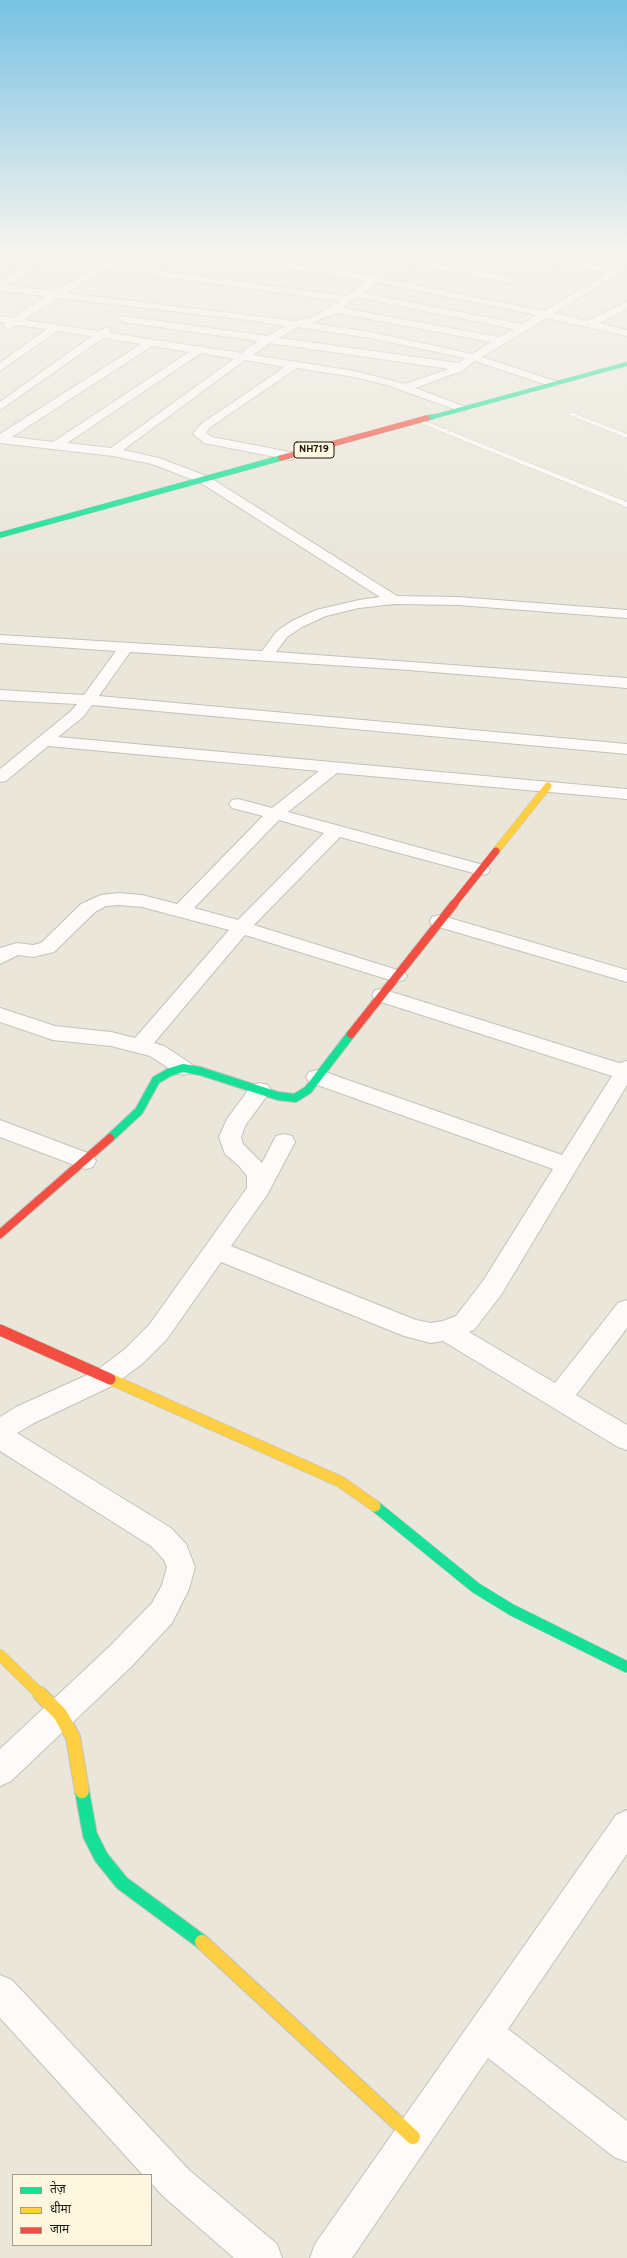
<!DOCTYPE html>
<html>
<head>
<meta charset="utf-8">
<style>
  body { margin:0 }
  #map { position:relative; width:627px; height:2258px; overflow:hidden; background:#eae6da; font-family:Overpass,"Noto Sans Devanagari",sans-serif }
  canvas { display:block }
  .legend { position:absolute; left:12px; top:2174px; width:140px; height:72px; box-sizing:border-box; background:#fff6e0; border:1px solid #a39c8c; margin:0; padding:5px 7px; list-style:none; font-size:12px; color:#18150d }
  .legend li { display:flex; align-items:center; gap:8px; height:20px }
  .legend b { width:20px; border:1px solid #a39c8c }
</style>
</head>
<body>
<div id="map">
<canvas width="627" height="2258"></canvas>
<ul class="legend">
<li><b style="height:5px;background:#16e098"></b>तेज़</li>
<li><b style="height:5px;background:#ffcf43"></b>धीमा</li>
<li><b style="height:5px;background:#f24e42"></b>जाम</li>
</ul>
</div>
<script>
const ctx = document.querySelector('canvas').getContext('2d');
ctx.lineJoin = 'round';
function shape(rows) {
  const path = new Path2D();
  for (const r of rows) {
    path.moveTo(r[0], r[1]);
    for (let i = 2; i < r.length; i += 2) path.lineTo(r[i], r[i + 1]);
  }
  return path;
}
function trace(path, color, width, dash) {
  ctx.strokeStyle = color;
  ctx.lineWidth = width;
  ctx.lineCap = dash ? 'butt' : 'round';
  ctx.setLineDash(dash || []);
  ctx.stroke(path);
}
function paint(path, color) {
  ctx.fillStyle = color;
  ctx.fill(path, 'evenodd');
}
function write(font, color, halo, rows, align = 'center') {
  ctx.font = font + ' Overpass,sans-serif';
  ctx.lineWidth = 3.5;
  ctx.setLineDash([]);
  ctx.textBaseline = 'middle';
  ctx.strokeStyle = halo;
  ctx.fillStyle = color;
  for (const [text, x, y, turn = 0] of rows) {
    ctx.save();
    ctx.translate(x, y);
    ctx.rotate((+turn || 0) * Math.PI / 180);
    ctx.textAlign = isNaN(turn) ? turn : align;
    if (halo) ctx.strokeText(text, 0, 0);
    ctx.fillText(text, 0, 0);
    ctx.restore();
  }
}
const lane = shape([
  [569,413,573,413,627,434,627,438,569,415,569,413],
  [420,419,627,502,627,507,418,422,418,420,420,419]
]);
const street = shape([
  [8,248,23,248,46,255,104,263,130,248,141,248,115,265,346,296,367,281,244,262,150,251,146,248,177,248,244,256,374,276,397,259,337,251,333,248,361,248,403,254,411,248,421,248,409,258,515,278,520,281,515,284,403,263,383,278,544,311,608,273,552,264,479,258,435,248,457,248,552,258,617,268,627,272,618,274,554,313,588,321,627,302,627,309,599,323,627,330,627,336,547,318,482,357,558,382,560,384,558,386,550,386,475,361,462,371,415,388,466,407,468,409,462,412,387,385,354,377,297,368,209,428,206,433,212,437,295,453,297,456,291,460,204,443,193,434,201,424,285,367,245,360,123,450,159,458,209,477,397,596,458,597,627,610,627,618,458,605,394,604,359,608,326,616,302,627,287,637,276,652,627,678,627,688,409,670,130,652,99,696,627,744,627,754,92,705,83,717,58,737,627,789,627,799,337,773,288,812,487,866,490,870,487,874,481,875,340,837,254,925,404,972,407,976,404,980,397,982,390,980,245,935,154,1043,164,1046,190,1063,194,1068,190,1073,183,1075,176,1073,150,1056,111,1046,53,1040,0,1022,0,1008,55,1026,111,1032,135,1038,229,930,142,907,119,905,106,906,95,912,54,952,33,957,18,955,0,964,0,948,17,943,33,945,41,943,81,904,101,895,119,893,142,895,177,904,263,816,232,808,229,804,232,800,238,799,272,808,319,771,48,746,6,781,0,782,0,769,71,711,77,704,0,700,0,690,84,695,116,651,0,643,0,635,262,651,277,631,292,621,316,610,359,600,380,597,201,483,152,464,113,456,0,443,0,434,141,344,103,338,0,410,0,402,92,336,57,331,0,371,0,363,47,329,17,325,8,329,3,326,6,323,0,322,0,316,13,318,46,296,0,291,0,282,24,267,0,265,0,259,30,262,35,265,31,271,7,286,54,291,96,268,45,261,8,248],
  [107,269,340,301,314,316,296,321,66,293,107,269],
  [377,282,536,315,537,315,521,324,363,293,377,282],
  [357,297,513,329,499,337,343,308,357,297],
  [58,298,248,320,286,326,267,336,123,316,118,319,123,322,258,341,241,353,110,333,110,329,106,328,99,331,24,320,58,298],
  [337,313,491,342,472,354,370,332,311,323,337,313],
  [298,327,370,338,465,358,459,363,279,338,298,327],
  [270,343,449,369,405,384,354,371,253,355,270,343],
  [152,346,189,352,53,442,12,437,152,346],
  [201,353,234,359,111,448,67,443,201,353],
  [279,820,324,833,238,920,194,908,279,820],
  [565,248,589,248,627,254,627,260,565,248],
  [439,915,627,970,627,982,432,925,430,921,432,917,439,915],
  [382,989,619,1063,627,1061,627,1085,501,1295,474,1330,469,1332,555,1383,618,1303,627,1300,627,1328,576,1395,627,1425,627,1450,618,1447,443,1341,431,1343,404,1336,221,1262,167,1339,143,1363,114,1385,34,1423,17,1433,171,1528,186,1544,195,1567,189,1589,172,1623,131,1667,11,1781,0,1786,0,1749,109,1647,152,1603,162,1585,167,1567,164,1560,151,1546,0,1451,0,1417,16,1407,96,1371,125,1349,149,1325,247,1188,247,1176,239,1166,225,1154,219,1137,227,1119,252,1085,260,1083,268,1085,271,1090,245,1126,241,1137,243,1144,262,1163,276,1136,284,1134,292,1136,295,1142,267,1195,231,1246,416,1320,431,1323,443,1321,456,1316,483,1281,553,1169,309,1082,306,1077,309,1072,317,1070,325,1072,562,1155,612,1076,375,1000,372,995,375,990,382,989],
  [0,1120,93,1155,96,1161,93,1167,85,1169,0,1137,0,1120],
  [627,1810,627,1854,508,2029,627,2121,627,2162,614,2157,488,2058,352,2258,310,2258,315,2244,616,1815,627,1810],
  [0,1975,12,1980,189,2170,277,2244,282,2258,234,2258,163,2196,151,2183,151,2175,143,2175,0,2018,0,1975]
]);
const fastFar4 = shape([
  [429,418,627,364]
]);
const fastFar3 = shape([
  [427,418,432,417],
  [0,535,281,458]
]);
const fastFar2 = shape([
  [110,1138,139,1111,156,1080,170,1072,183,1068,200,1071,278,1096,295,1098,308,1090,351,1034]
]);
const fastFar1 = shape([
  [375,1506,476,1588,512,1610,627,1667]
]);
const fast = shape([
  [82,1791,90,1835,101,1857,122,1883,202,1942]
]);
const slowFar2 = shape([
  [496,851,548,786]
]);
const slowFar1 = shape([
  [110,1379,341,1482,375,1506],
  [0,1655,41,1695]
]);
const slow = shape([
  [40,1694,60,1714,73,1737,82,1791],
  [202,1942,413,2137]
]);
const jamFar3 = shape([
  [281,458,427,418]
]);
const jamFar2 = shape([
  [453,905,496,851]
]);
const jamFar1 = shape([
  [351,1034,454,904],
  [0,1234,110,1138]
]);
const jam = shape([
  [0,1330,110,1379]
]);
const shields = [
  [314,450,40]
];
const shieldNames = [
  ["NH719",314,450]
];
trace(lane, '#c5c1b7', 1);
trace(street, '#c5c1b7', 2);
trace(fastFar4, '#c5c1b7', 4.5);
trace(fastFar3, '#c5c1b7', 6);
trace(fastFar2, '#c5c1b7', 10);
trace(fastFar1, '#c5c1b7', 12);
trace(fast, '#c5c1b7', 16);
trace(slowFar2, '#c5c1b7', 8);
trace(slowFar1, '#c5c1b7', 12);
trace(slow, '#c5c1b7', 16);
trace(jamFar3, '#c5c1b7', 6);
trace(jamFar2, '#c5c1b7', 8);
trace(jamFar1, '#c5c1b7', 10);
trace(jam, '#c5c1b7', 12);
paint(lane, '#fcfbf9');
paint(street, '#fcfbf9');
trace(fastFar4, '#16e098', 4);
trace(fastFar3, '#16e098', 5.5);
trace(fastFar2, '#16e098', 8);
trace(fastFar1, '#16e098', 11);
trace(fast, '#16e098', 14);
trace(slowFar2, '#ffcf43', 7);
trace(slowFar1, '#ffcf43', 11);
trace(slow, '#ffcf43', 14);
trace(jamFar3, '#f24e42', 5.5);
trace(jamFar2, '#f24e42', 7);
trace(jamFar1, '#f24e42', 8);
trace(jam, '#f24e42', 11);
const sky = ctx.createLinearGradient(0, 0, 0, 564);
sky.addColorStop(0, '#77c1e3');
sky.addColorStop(0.44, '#f6f4ee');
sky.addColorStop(1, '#f6f4ee00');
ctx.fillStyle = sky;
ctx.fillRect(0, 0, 627, 564);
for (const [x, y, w] of shields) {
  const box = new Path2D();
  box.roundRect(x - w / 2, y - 8, w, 16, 3);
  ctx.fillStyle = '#fff6e0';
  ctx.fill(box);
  trace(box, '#18150d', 1);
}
write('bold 10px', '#18150d', null, shieldNames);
</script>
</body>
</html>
